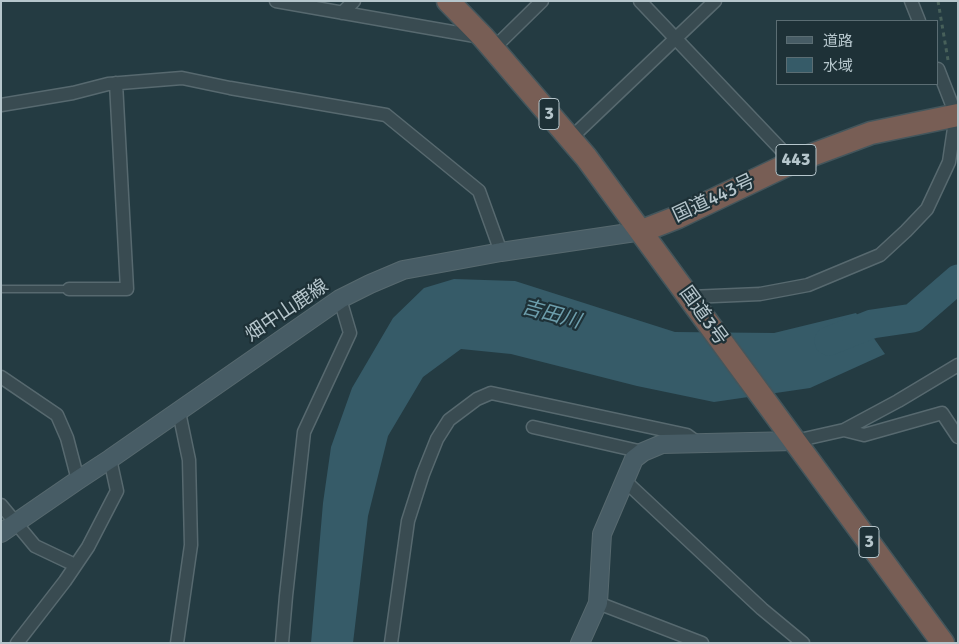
<!DOCTYPE html>
<html>
<head>
<meta charset="utf-8">
<style>
  body { margin:0 }
  #map { position:relative; width:959px; height:644px; overflow:hidden; background:#243b42; font-family:Signika,"Noto Sans JP",sans-serif }
  canvas { display:block }
  .frame { position:absolute; inset:0; border:2px solid #b6c6cc; pointer-events:none }
  .legend { position:absolute; left:776px; top:20px; width:162px; height:65px; box-sizing:border-box; background:#1e3137; border:1px solid #5b6d73; margin:0; padding:6px 9px; list-style:none; font-size:15px; color:#b6c6cc }
  .legend li { display:flex; align-items:center; gap:10px; height:25px }
  .legend b { width:25px; border:1px solid #5b6d73 }
</style>
</head>
<body>
<div id="map">
<canvas width="959" height="644"></canvas>
<div class="frame"></div>
<ul class="legend">
<li><b style="height:6px;background:#475c65"></b>道路</li>
<li><b style="height:14px;background:#365b68"></b>水域</li>
</ul>
</div>
<script>
const ctx = document.querySelector('canvas').getContext('2d');
ctx.lineJoin = 'round';
function paint(path, color) {
  ctx.fillStyle = color;
  ctx.fill(path, 'evenodd');
}
function shape(rows) {
  const path = new Path2D();
  for (const r of rows) {
    path.moveTo(r[0], r[1]);
    for (let i = 2; i < r.length; i += 2) path.lineTo(r[i], r[i + 1]);
  }
  return path;
}
function trace(path, color, width, dash) {
  ctx.strokeStyle = color;
  ctx.lineWidth = width;
  ctx.lineCap = dash ? 'butt' : 'round';
  ctx.setLineDash(dash || []);
  ctx.stroke(path);
}
function write(font, color, halo, rows, align = 'center') {
  ctx.font = font + ' Signika,"Noto Sans JP",sans-serif';
  ctx.lineWidth = 4.5;
  ctx.setLineDash([]);
  ctx.textBaseline = 'middle';
  ctx.strokeStyle = halo;
  ctx.fillStyle = color;
  for (const [text, x, y, turn = 0] of rows) {
    ctx.save();
    ctx.translate(x, y);
    ctx.rotate((+turn || 0) * Math.PI / 180);
    ctx.textAlign = isNaN(turn) ? turn : align;
    if (halo) ctx.strokeText(text, 0, 0);
    ctx.fillText(text, 0, 0);
    ctx.restore();
  }
}
const water = shape([
  [454,279,515,281,675,332,774,333,856,313,885,354,810,388,714,402,637,386,511,354,461,349,423,377,388,436,368,516,353,643,311,643,323,503,331,447,352,388,393,318,424,288]
]);
const river = shape([
  [829,341,872,324,913,318,958,279]
]);
const path = shape([
  [938,1,948,60]
]);
const lane = shape([
  [1,289,69,289]
]);
const street = shape([
  [276,1,481,37],
  [640,1,793,162],
  [911,1,919,21],
  [342,13,354,1],
  [493,49,542,1],
  [1,105,73,93,108,84,182,78,230,88,386,115,479,191,501,252],
  [570,139,715,1],
  [69,289,127,289,116,83],
  [690,297,760,294,808,285,880,255,906,231,927,209,949,162,956,115,938,69],
  [1,377,57,415,67,438,78,480],
  [533,427,643,452],
  [844,430,864,435,942,413,958,437],
  [795,441,844,430,898,401,958,365],
  [624,480,762,609,803,643],
  [1,505,35,546,75,565],
  [598,603,702,643],
  [17,643,65,581,88,547,117,491,110,459],
  [177,643,191,545,189,460,179,412],
  [282,643,286,596,304,432,350,333,340,299],
  [391,643,408,521,423,474,437,439,449,420,477,399,491,393,687,435,698,443]
]);
const secondary = shape([
  [1,533,78,480,110,459,340,299,370,284,403,270,501,252,642,231],
  [580,643,598,603,602,534,634,459,643,452,662,444,795,441]
]);
const highway = shape([
  [448,1,483,37,586,157,943,643],
  [642,231,678,217,793,162,871,133,958,115]
]);
const shields = [
  [549,114,20],
  [796,160,40],
  [869,542,20]
];
const shieldNames = [
  ["3",549,114],
  ["443",796,160],
  ["3",869,542]
];
const streetNames = [
  ["国道443号",714,199,-25],
  ["畑中山鹿線",287,311,-34],
  ["国道3号",703,316,54]
];
const waterNames = [
  ["吉田川",551,315,15]
];
paint(water, '#365b68');
trace(river, '#365b68', 29);
trace(lane, '#57696f', 9);
trace(street, '#57696f', 15);
trace(secondary, '#57696f', 20);
trace(highway, '#44565c', 25);
trace(path, '#47605a', 3, [4, 4]);
trace(lane, '#394b51', 6);
trace(street, '#394b51', 12);
trace(secondary, '#475c65', 18);
trace(highway, '#785e55', 22);
for (const [x, y, w] of shields) {
  const box = new Path2D();
  box.roundRect(x - w / 2, y - 15.5, w, 31, 4);
  ctx.fillStyle = '#1e3137';
  ctx.fill(box);
  trace(box, '#b6c6cc', 1);
}
write('bold 18px', '#b6c6cc', null, shieldNames);
write('19px', '#b6c6cc', '#1e3137', streetNames);
write('italic 20px', '#6d9eac', '#1e3137', waterNames);
</script>
</body>
</html>
